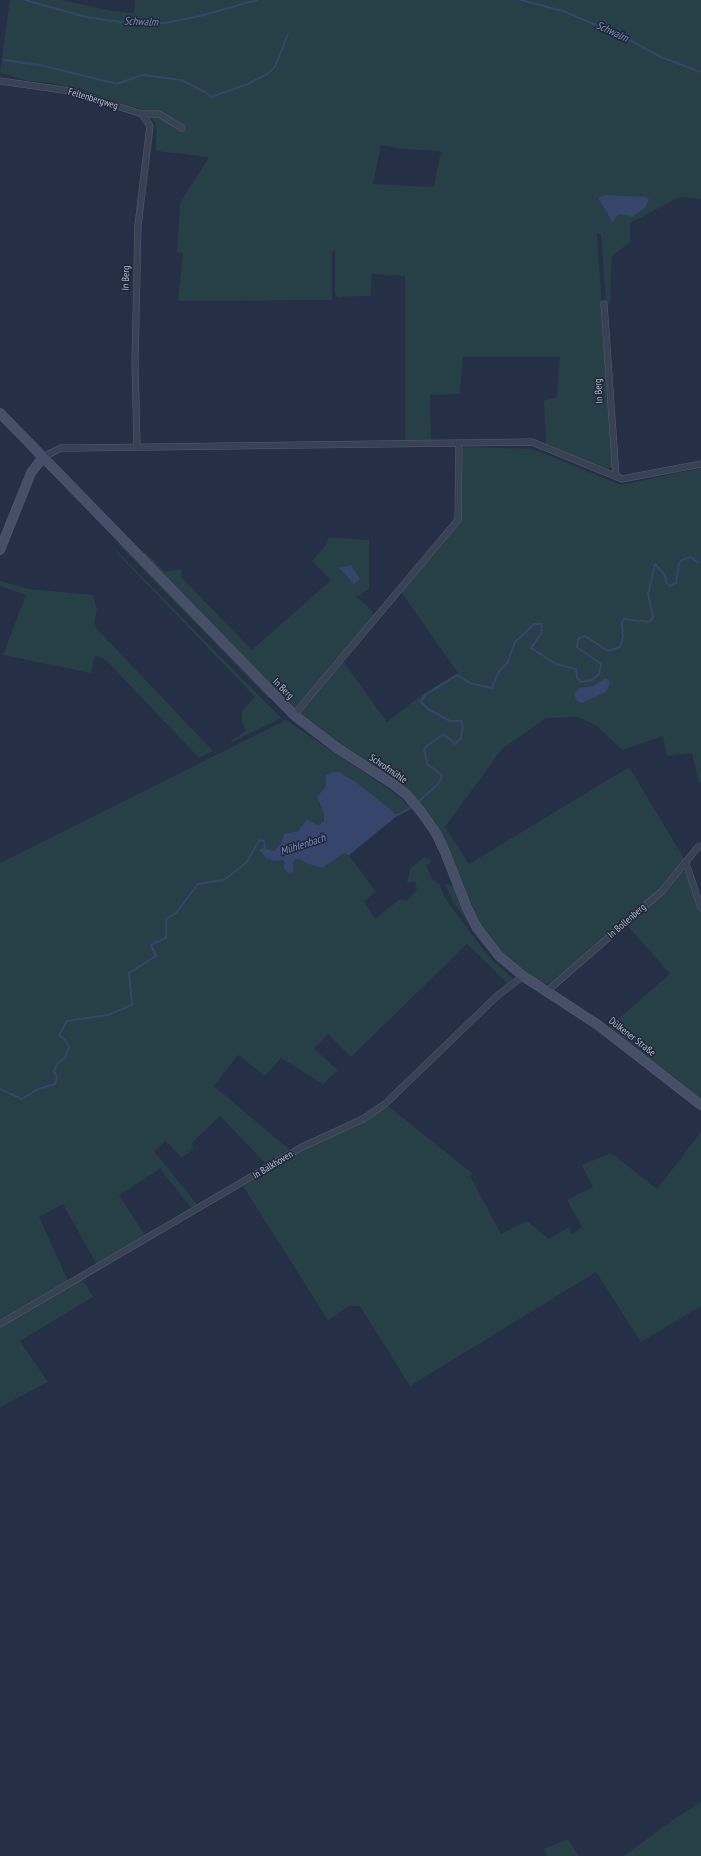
<!DOCTYPE html>
<html>
<head>
<meta charset="utf-8">
<style>
  body { margin:0 }
  canvas { display:block; background:#252f45 }
</style>
</head>
<body>
<canvas width="701" height="1856"></canvas>
<script>
const ctx = document.querySelector('canvas').getContext('2d');
ctx.lineJoin = 'round';
function paint(path, color) {
  ctx.fillStyle = color;
  ctx.fill(path, 'evenodd');
}
function shape(rows) {
  const path = new Path2D();
  for (const r of rows) {
    path.moveTo(r[0], r[1]);
    for (let i = 2; i < r.length; i += 2) path.lineTo(r[i], r[i + 1]);
  }
  return path;
}
function trace(path, color, width, dash) {
  ctx.strokeStyle = color;
  ctx.lineWidth = width;
  ctx.lineCap = dash ? 'butt' : 'round';
  ctx.setLineDash(dash || []);
  ctx.stroke(path);
}
function write(font, color, halo, rows, align = 'center') {
  ctx.font = font + ' "PT Sans Narrow",sans-serif';
  ctx.lineWidth = 3;
  ctx.setLineDash([]);
  ctx.textBaseline = 'middle';
  ctx.strokeStyle = halo;
  ctx.fillStyle = color;
  for (const [text, x, y, turn = 0] of rows) {
    ctx.save();
    ctx.translate(x, y);
    ctx.rotate((+turn || 0) * Math.PI / 180);
    ctx.textAlign = isNaN(turn) ? turn : align;
    if (halo) ctx.strokeText(text, 0, 0);
    ctx.fillText(text, 0, 0);
    ctx.restore();
  }
}
const green = shape([
  [10,0,61,0,112,11,134,13,135,0,701,0,701,199,680,197,630,223,630,242,612,256,610,302,606,306,601,234,597,234,613,467,606,469,546,444,544,401,557,397,560,357,463,357,460,394,430,395,431,440,405,441,405,276,372,274,371,296,338,297,335,294,335,251,332,251,332,300,178,301,183,253,177,252,180,203,209,157,156,151,156,125,149,112,79,89,47,82,30,81,0,73],
  [381,145,401,149,441,151,434,187,373,184],
  [465,447,533,449,621,485,701,468,701,782,699,783,692,753,667,756,663,736,622,750,597,726,578,717,546,718,502,749,445,827,469,864,629,767,685,860,660,889,551,982,545,984,537,982,496,949,479,924,465,893,455,864,440,832,427,812,408,792,303,719,299,713,342,660,387,722,423,694,458,673,401,592,461,522,461,450],
  [117,537,271,698,268,698,261,691,119,545],
  [328,537,369,540,369,589,360,595,355,595,373,612,373,619,295,710,143,555,145,552,165,572,182,569,181,577,252,650,331,580,312,561,327,544],
  [111,541,116,550,281,718,230,743,232,740,246,731,242,722,242,711,255,697,118,554],
  [0,581,29,589,93,595,97,610,94,622,97,629,213,751,199,758,106,660,95,655,91,673,3,655,26,595,0,586],
  [286,720,392,791,411,808,397,816,389,808,356,782,339,772,327,775,326,786,317,797,324,814,324,822,318,825,307,819,298,831,284,834,281,843,274,851,264,848,285,863,291,873,294,870,293,862,296,859,301,860,308,864,322,867,344,853,349,855,376,892,364,901,375,919,400,899,406,901,417,889,415,881,407,883,410,869,424,857,430,860,431,863,426,865,431,878,440,885,443,894,452,908,488,956,513,979,508,984,467,944,351,1057,328,1034,314,1049,338,1070,323,1084,281,1058,265,1076,238,1055,214,1086,291,1151,268,1166,220,1116,191,1144,194,1148,182,1158,166,1141,154,1151,199,1207,193,1210,160,1169,119,1195,146,1237,97,1265,63,1204,39,1217,68,1281,80,1275,93,1297,20,1341,48,1382,0,1407,0,863],
  [683,871,687,872,701,914,701,1098,608,1028,670,974,627,925,664,893],
  [445,884,453,886,470,923,475,930,473,929,453,902],
  [388,1106,473,1174,470,1176,501,1234,527,1221,549,1239,569,1227,572,1234,582,1227,567,1200,593,1187,582,1165,609,1154,614,1155,657,1189,701,1132,701,1306,641,1342,596,1272,410,1386,360,1306,350,1306,328,1320,243,1186,302,1150,375,1115],
  [701,1802,701,1856,624,1856,677,1817],
  [568,1839,579,1856,547,1856,544,1849]
]);
const water = shape([
  [605,195,646,197,649,199,645,208,632,217,620,214,615,217,613,223,598,198],
  [351,565,360,579,354,584,339,568],
  [606,678,610,682,608,689,604,693,582,703,576,700,574,694,579,688,593,686],
  [332,772,339,772,356,782,389,808,397,816,349,855,344,853,322,868,308,864,301,860,296,859,293,862,294,870,292,873,287,872,284,868,285,863,282,860,274,861,266,858,259,849,264,848,274,851,281,843,284,834,298,831,307,819,318,825,324,822,324,814,317,797,326,786,326,775]
]);
const stream = shape([
  [25,0,86,17,127,23,165,23,200,16,257,0],
  [521,0,563,11,622,36,661,57,701,72],
  [4,60,40,65,117,84,142,75,181,80,205,92,211,97,248,84,267,74,275,67,288,34],
  [419,801,439,783,442,775,427,764,424,749,429,744,444,734,455,744,461,738,463,726,461,721,450,721,428,709,421,702,425,695,457,675,470,683,492,688,498,673,508,662,515,642,534,624,542,624,541,634,531,648,556,664,576,669,577,678,581,682,592,680,599,674,601,664,577,647,578,639,585,636,608,651,620,647,623,637,622,623,624,619,649,622,653,618,648,594,655,564,665,575,666,582,670,586,676,583,679,563,682,560,691,557,698,563],
  [394,815,398,815,410,808],
  [0,1089,22,1099,38,1089,55,1084,57,1077,54,1071,58,1063,65,1058,69,1048,66,1041,59,1035,67,1021,108,1015,132,1005,129,973,156,956,151,945,166,938,166,919,176,913,198,884,224,880,247,862,259,840,264,841,265,850]
]);
const street = shape([
  [0,81,70,91,142,114,159,114,182,128],
  [604,304,616,476],
  [137,446,135,364,138,225,150,126,142,114],
  [43,457,61,448,76,448,532,442,622,479,701,464],
  [294,715,458,520,459,443],
  [686,863,701,908],
  [547,991,662,891,698,847,701,846],
  [0,1324,302,1147,363,1119,385,1104,497,996,523,976]
]);
const secondary = shape([
  [0,413,294,715,337,748,393,784,407,795,422,813,436,833,445,852,467,908,477,928,499,956,523,976,598,1025,701,1105],
  [0,550,31,473,43,457]
]);
const streetNames = [
  ["Feltenbergweg",93,99,17],
  ["In Berg",126,278,-88],
  ["In Berg",599,391,-94],
  ["In Berg",283,689,45],
  ["Schrofmühle",388,769,34],
  ["In Bollenberg",627,921,-41],
  ["Dülkener Straße",632,1037,38],
  ["In Balkhoven",273,1165,-31]
];
const waterNames = [
  ["Schwalm",141,22,2],
  ["Schwalm",612,32,25],
  ["Mühlenbach",303,845,-18]
];
paint(green, '#273f46');
paint(water, '#35456c');
trace(stream, '#35456c', 2);
trace(street, '#555c6f', 7);
trace(secondary, '#555c6f', 10);
trace(street, '#394155', 6);
trace(secondary, '#474f68', 9);
write('10px', '#b7bdce', '#1e263a', streetNames);
write('italic 11px', '#7c8eb8', '#1e263a', waterNames);
</script>
</body>
</html>
